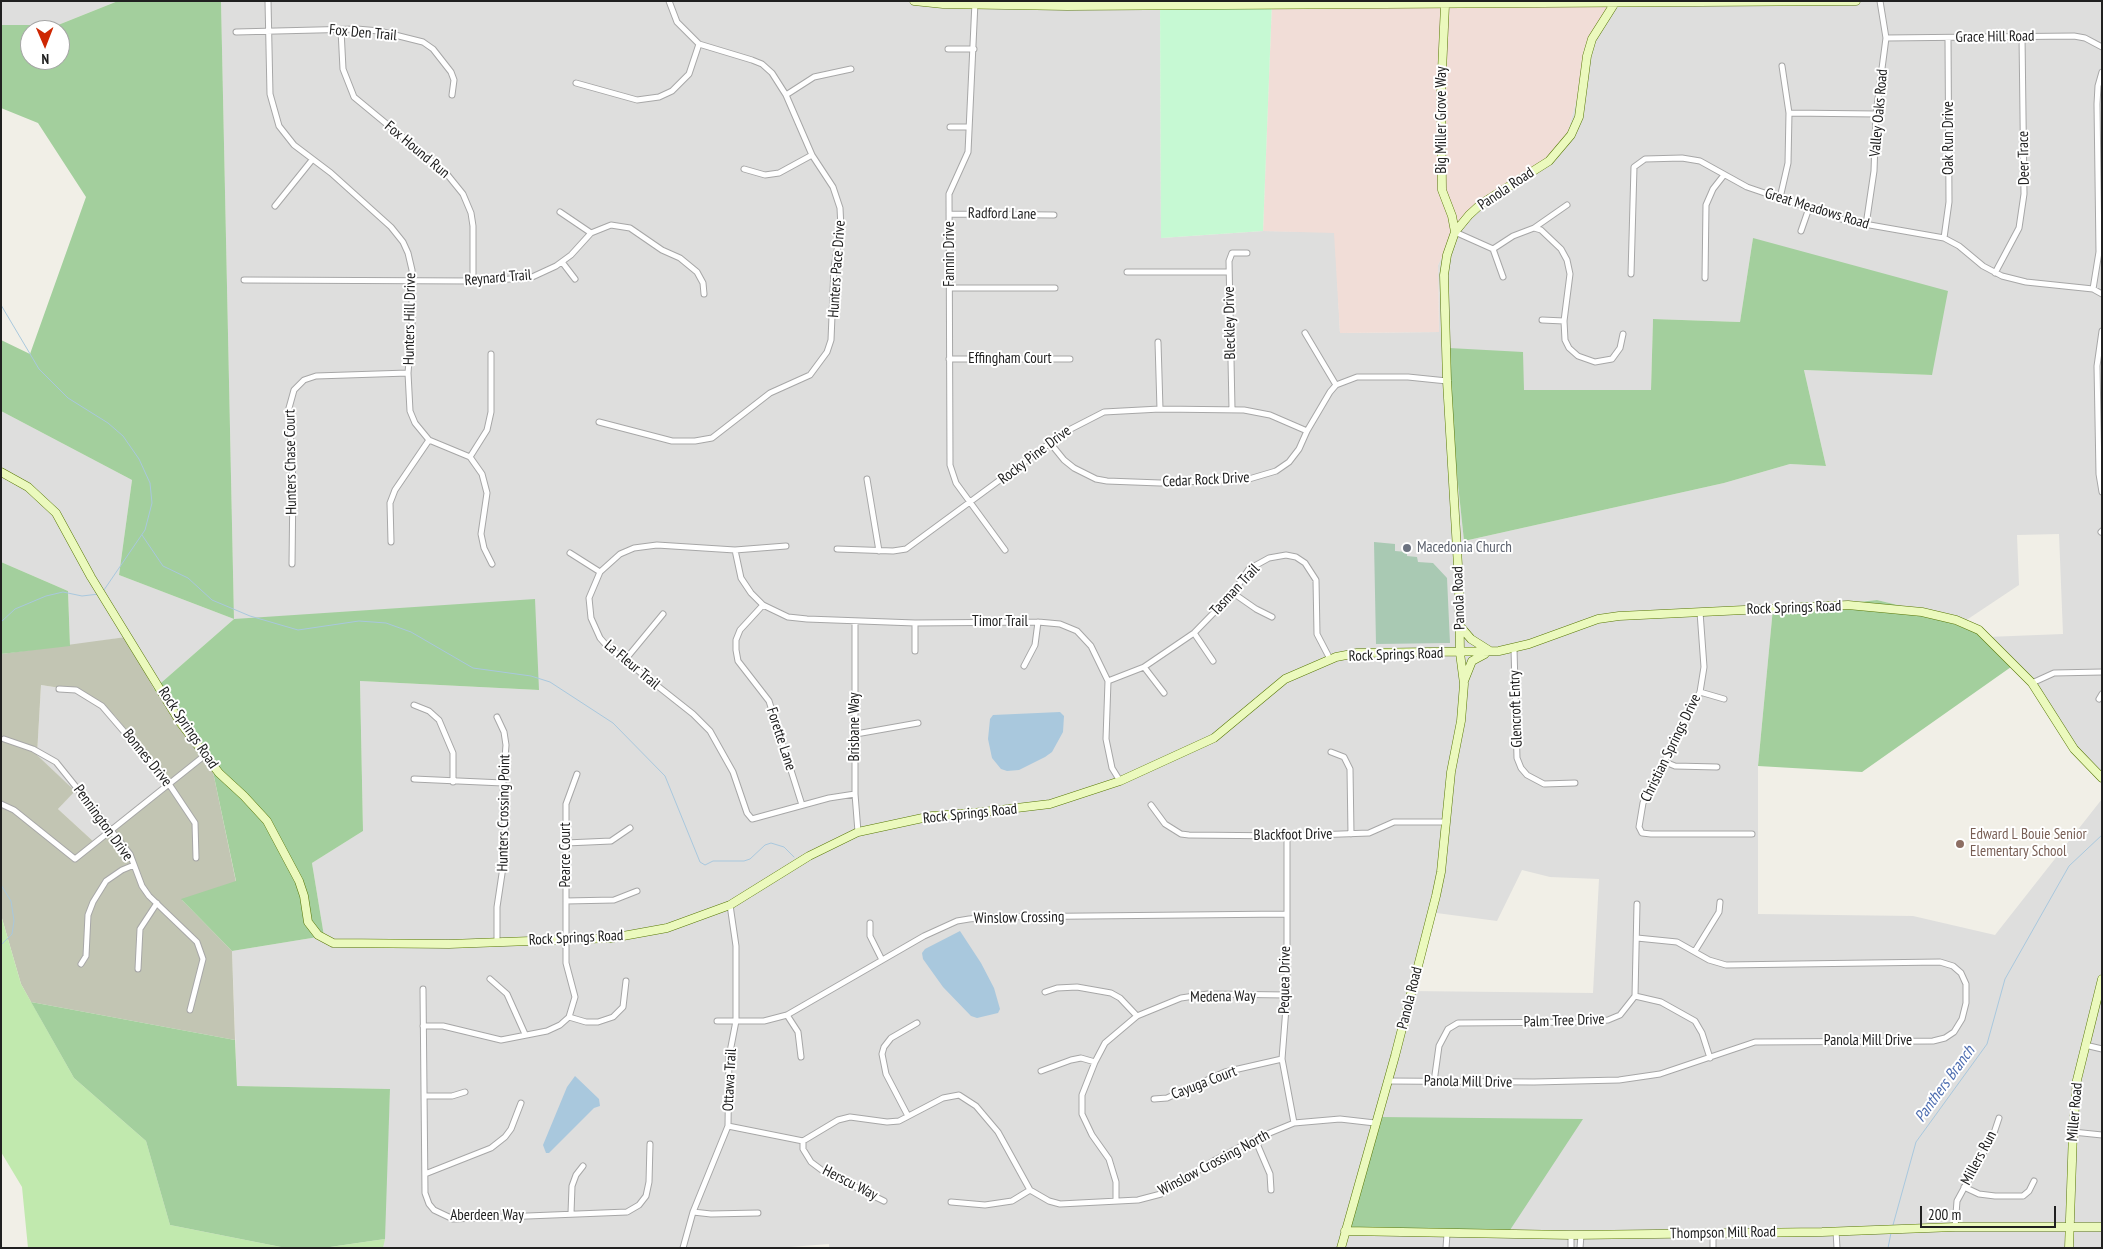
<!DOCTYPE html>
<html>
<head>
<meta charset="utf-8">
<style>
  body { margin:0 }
  #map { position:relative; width:2103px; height:1249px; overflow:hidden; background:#f1efe7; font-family:"PT Sans Narrow",sans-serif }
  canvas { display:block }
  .frame { position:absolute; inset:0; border:2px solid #202020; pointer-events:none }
  .north { position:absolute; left:20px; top:20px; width:50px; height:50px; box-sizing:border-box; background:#fff; border:1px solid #a6a6a6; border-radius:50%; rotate:179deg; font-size:14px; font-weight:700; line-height:20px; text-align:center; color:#202020 }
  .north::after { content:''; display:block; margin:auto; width:18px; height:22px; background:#ce2703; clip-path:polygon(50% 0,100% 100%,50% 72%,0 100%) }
  .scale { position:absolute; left:1920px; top:1206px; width:136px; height:22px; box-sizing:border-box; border:2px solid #202020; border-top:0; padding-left:6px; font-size:15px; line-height:18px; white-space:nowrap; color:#202020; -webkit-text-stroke:4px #fff; paint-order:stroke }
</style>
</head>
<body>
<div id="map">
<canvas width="2103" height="1249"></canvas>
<div class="frame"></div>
<div class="north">N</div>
<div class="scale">200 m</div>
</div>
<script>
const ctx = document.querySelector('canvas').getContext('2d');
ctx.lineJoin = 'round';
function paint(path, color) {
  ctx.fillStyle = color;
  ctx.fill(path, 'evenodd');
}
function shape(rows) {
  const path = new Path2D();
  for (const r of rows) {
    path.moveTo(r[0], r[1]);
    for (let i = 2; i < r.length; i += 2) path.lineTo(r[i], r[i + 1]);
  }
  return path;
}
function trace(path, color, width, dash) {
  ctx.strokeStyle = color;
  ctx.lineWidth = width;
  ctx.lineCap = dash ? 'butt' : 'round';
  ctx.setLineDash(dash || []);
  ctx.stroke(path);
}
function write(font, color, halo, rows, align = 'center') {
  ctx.font = font + ' "PT Sans Narrow",sans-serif';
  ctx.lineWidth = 4;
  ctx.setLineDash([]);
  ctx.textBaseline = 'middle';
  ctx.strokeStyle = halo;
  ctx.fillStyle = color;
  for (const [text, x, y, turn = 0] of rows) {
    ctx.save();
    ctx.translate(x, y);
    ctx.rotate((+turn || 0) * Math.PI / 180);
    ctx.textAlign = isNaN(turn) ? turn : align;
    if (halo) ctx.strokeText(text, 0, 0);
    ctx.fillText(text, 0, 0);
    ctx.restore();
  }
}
const residential = shape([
  [1,1,118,1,58,25,1,25],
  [221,1,1111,1,1112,4,1160,1,1161,238,1263,231,1335,232,1340,333,1439,332,1438,265,1453,234,1505,184,1555,157,1568,131,1577,98,1584,49,1596,34,1610,5,1705,1,2102,1,2102,774,2076,748,2045,702,2011,667,1987,637,2063,634,2059,534,2017,535,2019,585,1959,625,1918,610,1877,600,1773,608,1758,766,1758,914,1913,916,1995,935,2102,799,2102,1248,829,1248,829,1244,777,1248,383,1248,390,1089,237,1086,232,951,324,936,312,863,363,831,360,681,539,690,234,619,154,689,126,637,70,646,68,591,1,562,1,411,132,480,119,575,234,619],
  [1753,238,1932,375,1804,370,1826,466,1790,464,1724,483,1464,541,1459,492,1524,390,1651,390,1653,319,1740,322],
  [1522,870,1550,877,1599,879,1593,993,1409,991,1429,912,1497,921],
  [41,685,80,691,115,717,170,782,94,842,58,809,74,791,37,755]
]);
const commercial = shape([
  [1272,1,1612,1,1596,34,1584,49,1577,98,1568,131,1555,157,1505,184,1453,234,1438,265,1439,332,1340,333,1334,233,1263,231]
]);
const construction = shape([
  [126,637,154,689,212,767,236,882,182,900,232,951,235,1040,31,1002,21,984,1,915,1,654],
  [41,685,80,691,115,716,169,782,94,842,58,809,75,791,37,755]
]);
const grass = shape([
  [1,915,21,984,74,1078,146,1141,170,1225,286,1248,28,1248,22,1187,1,1152],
  [385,1239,383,1248,323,1248]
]);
const forest = shape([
  [118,1,221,1,234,619,535,599,539,690,360,681,363,831,312,863,324,936,232,951,181,899,236,881,212,767,154,689,234,619,119,575,132,480,1,411,1,340,30,354,86,197,38,123,1,108,1,25,58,25],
  [30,30,60,30,60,60,30,60],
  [1753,238,1948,291,1932,375,1804,370,1826,466,1790,464,1724,483,1464,541,1447,379,1449,348,1523,352,1524,390,1651,390,1653,319,1740,322],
  [1,562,68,591,70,646,1,654],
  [1877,600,1918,610,1987,637,2011,667,1862,772,1758,766,1773,608,1806,602,1839,604],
  [31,1002,235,1040,237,1086,390,1089,385,1239,323,1248,286,1248,170,1225,146,1141,74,1078],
  [1378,1117,1583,1119,1510,1230,1345,1235]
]);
const cemetery = shape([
  [1374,542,1395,544,1395,551,1407,552,1407,556,1417,557,1418,562,1433,563,1447,578,1450,643,1376,644]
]);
const park = shape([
  [1160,1,1272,1,1263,231,1161,238]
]);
const water = shape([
  [1060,712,1064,716,1063,732,1052,752,1045,757,1019,770,1007,771,1001,769,992,758,988,739,990,719,993,715],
  [960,931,981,963,994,988,1000,1009,998,1013,977,1018,971,1016,943,987,923,959,922,953,925,949],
  [575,1076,599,1099,600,1106,594,1108,549,1153,546,1153,543,1145,567,1087]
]);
const stream = shape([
  [1,305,39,369,68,398,108,423,123,436,139,459,150,483,152,503,145,530,104,590],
  [142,535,163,566,188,578,212,600,250,616,298,630,359,621,386,623,411,632,473,668,531,676,550,682,613,723,665,776,700,862,705,865,713,861,744,861,750,859,765,845,771,843,784,847,794,857],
  [1,622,15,609,46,596,63,592,82,596,99,594],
  [1,885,11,901,14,921,12,934,1,945],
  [1893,1225,1916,1142,1987,1044,2005,979,2069,866,2102,835],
  [1888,1248,1891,1233]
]);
const street = shape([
  [268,1,270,94,279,126,294,145,331,173,391,227,403,242,408,253,412,270,412,327,408,373,410,411,415,423,429,440,470,457,482,474,487,493,481,534,484,548,492,564],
  [975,2,968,152,949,194,950,465,956,483,1005,550],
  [341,30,343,69,354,97,446,173,463,194,471,213,473,226,473,281],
  [236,32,357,29,379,31,423,42,433,49,451,72,454,80,452,95],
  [1886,38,2074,36,2085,38,2102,47],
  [948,49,974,49],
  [576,83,637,100,659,97,672,91,689,74,699,44],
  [786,95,814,77,851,69],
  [1789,113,1876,114],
  [950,127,969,127],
  [744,169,765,175,779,173,812,155],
  [1780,198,1788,163,1789,113,1782,66],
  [275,206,312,160],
  [560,212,591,233],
  [949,214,1054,215],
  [1866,225,1874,171,1876,114,1886,38,1880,1],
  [1534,228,1567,205],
  [1801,231,1809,208],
  [1455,232,1493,249],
  [1944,238,1949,202,1948,38],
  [1493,249,1513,236,1534,228,1541,230,1561,249,1567,260,1570,274,1564,321,1565,340,1569,348,1578,356,1595,362,1612,359,1620,348,1623,334],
  [1493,249,1503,277],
  [562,262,575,279],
  [1127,272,1229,272],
  [1995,273,2019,228,2024,194,2022,36],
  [1631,274,1634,167,1645,159,1682,158,1700,161,1747,187,1847,221,1944,238,1959,246,1983,266,2002,276,2026,282,2093,289,2102,294],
  [1705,278,1706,205,1713,189,1724,175],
  [244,280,473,281,530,278,556,266,571,255,591,233,611,225,630,228,662,250,680,258,697,272,703,283,704,294],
  [950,288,1055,288],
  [2093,289,2099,252,2097,104,2098,86,2102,72],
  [1542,320,1564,321],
  [2102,331,2097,366,2099,474,2102,492],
  [1305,333,1336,385],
  [1158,342,1160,409],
  [949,359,1070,359],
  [1232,409,1229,261,1232,253,1247,253],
  [599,422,672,441,695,441,712,438,770,393,810,375,827,352,831,340,834,267,841,228,840,208,833,187,812,155,786,95,772,73,762,64,752,60,699,44,677,22,669,1],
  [1051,444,1064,460,1074,468,1096,479,1107,481,1160,483,1249,479,1276,471,1289,462,1299,449,1307,431,1330,392,1336,385,1357,377,1408,377,1447,381],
  [470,457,487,430,491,412,491,354],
  [867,479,879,551],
  [2101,532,2102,531],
  [391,542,390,503,395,490,429,440],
  [786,546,735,550,657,545,634,548,620,554,600,572,589,598,591,618,600,638,607,646,693,714,710,731,733,772,747,813,752,819,829,798,855,794],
  [837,549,893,551,906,549,1065,432,1104,412,1160,409,1244,410,1270,415,1307,431],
  [735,550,741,578,751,593,763,605,788,617,807,619,915,623,1038,622,1060,624,1077,631,1091,646,1108,681,1106,739,1112,768,1120,781],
  [570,553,600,572],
  [292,564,293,482,289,408,294,390,304,380,316,376,408,373],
  [1233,593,1256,609,1272,617],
  [763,605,740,630,736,640,736,650,738,661,769,701,802,805],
  [1700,612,1704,667,1700,692,1643,803,1639,827,1642,833,1651,834,1752,834],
  [855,622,855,794,858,832],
  [1194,633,1213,661],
  [1514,649,1517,758,1521,768,1527,775,1544,784,1575,783],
  [915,651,915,623],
  [625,660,663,614],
  [1024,666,1035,645,1038,622],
  [1144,667,1164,693],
  [1108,681,1144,667,1194,633,1233,593,1249,569,1269,558,1286,555,1296,557,1305,563,1316,580,1317,634,1330,659],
  [2032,683,2054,673,2102,672],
  [59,689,76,690,102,706,169,784,195,823,196,858],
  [1700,692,1724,699],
  [2099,699,2102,694],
  [414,705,429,711,439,720,453,753,453,782],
  [856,734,918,723],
  [4,739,33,749,56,762,130,854,142,886,149,896,197,942,203,959,190,1010],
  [1331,752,1344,757,1350,769,1351,834],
  [1665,762,1675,766,1717,767],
  [414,779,503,783],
  [1,804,14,810,75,859,204,756],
  [1151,805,1165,824,1181,834,1189,835,1287,836,1369,833,1394,822,1445,822],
  [1287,836,1287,995,1282,1059,1294,1123],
  [566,843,611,841,630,828],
  [566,901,614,900,637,891],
  [870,923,870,936,882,960],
  [497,941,497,907,506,847,503,783,506,745,504,732,497,717],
  [1695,951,1719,912,1720,902],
  [81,964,86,956,88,915,93,902,106,881,122,870,134,865],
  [138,969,140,929,157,903],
  [490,979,507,994,525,1034],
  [423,989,425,1193,429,1204,434,1210,453,1219,627,1212,639,1205,646,1196,649,1182,650,1144],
  [1045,992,1057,988,1077,987,1111,993,1120,998,1137,1016],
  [1635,996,1661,1002,1695,1021,1702,1033,1710,1058],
  [787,1015,798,1032,801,1057],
  [569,1017,586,1022,598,1022,613,1017,623,1007,626,981],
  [717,1021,764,1021,787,1015,924,936,957,921,969,919,989,917,1286,914],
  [423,1026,443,1026,501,1040,547,1031,560,1025,569,1017,575,997,566,963,566,804,577,774],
  [2085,1045,2102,1049],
  [1041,1071,1071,1060,1081,1058,1095,1062],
  [1388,1081,1534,1082,1619,1080,1660,1074,1755,1042,1933,1041,1945,1038,1954,1032,1962,1019,1966,1003,1966,984,1961,973,1953,966,1940,962,1726,965,1709,960,1677,942,1637,938],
  [1434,1082,1439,1046,1448,1029,1458,1023,1585,1022,1608,1020,1620,1015,1635,996,1637,904],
  [424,1096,452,1096,465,1092],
  [1154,1099,1167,1098,1225,1072,1282,1059],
  [908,1116,886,1074,882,1054,884,1047,891,1038,917,1023],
  [728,1126,803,1141,838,1120,850,1117,887,1122,899,1121,943,1098,959,1095,976,1106,998,1132,1030,1190,1049,1201,1060,1204,1138,1200,1161,1194,1215,1160,1255,1139,1294,1123,1340,1119,1375,1123],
  [2073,1132,2102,1135],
  [1255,1139,1270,1174,1271,1190],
  [803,1141,803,1149,811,1162,823,1171,884,1201],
  [425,1174,491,1148,505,1137,511,1129,521,1103],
  [1964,1187,1979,1194,1995,1196,2023,1196,2029,1191,2034,1181],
  [1116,1201,1116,1182,1109,1159,1092,1135,1082,1114,1082,1095,1095,1062,1105,1043,1137,1016,1181,998,1208,994,1287,995],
  [951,1202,985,1205,1012,1201,1030,1190],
  [693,1212,711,1214,758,1213],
  [571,1213,572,1186,576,1175,583,1166],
  [1955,1227,1957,1201,1994,1133,1999,1118],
  [1836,1231,1837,1248],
  [1713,1233,1713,1248],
  [683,1248,693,1212,728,1126,729,1057,736,1021,736,946,730,905],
  [1446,1248,1447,1234],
  [1571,1248,1571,1235],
  [1580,1248,1581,1235]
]);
const secondary = shape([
  [914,1,943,4,1067,6,1856,1],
  [1445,5,1441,93,1442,190,1452,216,1455,232],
  [1,472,28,487,56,513,91,577,180,722,219,773,244,796,267,821,299,881,304,896,308,922,318,935,333,943,449,944,612,938,667,928,730,905,809,856,858,832,932,816,983,812,1050,804,1120,781,1214,738,1285,679,1336,657,1357,653,1499,651,1529,644,1598,619,1619,616,1848,605,1922,612,1956,620,1979,630,2032,683,2074,749,2102,778],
  [1459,625,1471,639,1490,651],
  [1464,681,1472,661,1485,654],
  [1345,1231,1571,1235,1822,1232,1955,1227,2102,1227],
  [1341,1248,1395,1056,1436,896,1441,872,1451,772,1461,721,1464,684,1460,653,1459,583,1447,381,1444,275,1447,255,1455,232,1469,215,1481,204,1549,161,1571,135,1579,117,1587,56,1592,39,1616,1],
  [2069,1248,2073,1132,2077,1080,2102,979]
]);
const markers = [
  [1407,548,5,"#6b7280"],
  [1960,844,5,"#8d6e63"]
];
const streetNames = [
  ["Fox Den Trail",363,33,5],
  ["Grace Hill Road",1995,37,-1],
  ["Valley Oaks Road",1879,113,-85],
  ["Big Miller Grove Way",1442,120,-90],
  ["Oak Run Drive",1949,138,-90],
  ["Fox Hound Run",417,150,40],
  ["Deer Trace",2024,158,-91],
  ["Panola Road",1506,189,-34],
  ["Great Meadows Road",1817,209,17],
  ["Radford Lane",1002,214,1],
  ["Fannin Drive",950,254,-90],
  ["Hunters Pace Drive",837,269,-86],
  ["Reynard Trail",498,278,-5],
  ["Hunters Hill Drive",410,319,-89],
  ["Bleckley Drive",1230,323,-91],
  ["Effingham Court",1010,359],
  ["Rocky Pine Drive",1035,455,-37],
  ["Hunters Chase Court",291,462,-91],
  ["Cedar Rock Drive",1206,480,-3],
  ["Tasman Trail",1235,590,-47],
  ["Panola Road",1459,598,-92],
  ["Rock Springs Road",1794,608,-2],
  ["Timor Trail",1000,622],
  ["Rock Springs Road",1396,655,-2],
  ["La Fleur Trail",632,665,40],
  ["Glencroft Entry",1516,709,-92],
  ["Brisbane Way",855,727,-90],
  ["Rock Springs Road",188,728,56],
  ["Forette Lane",781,739,72],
  ["Christian Springs Drive",1671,748,-64],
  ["Bonnes Drive",147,758,51],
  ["Hunters Crossing Point",504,813,-89],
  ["Rock Springs Road",970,814,-6],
  ["Pennington Drive",103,823,54],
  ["Blackfoot Drive",1293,835,-1],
  ["Pearce Court",566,855,-90],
  ["Winslow Crossing",1019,918,-1],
  ["Rock Springs Road",576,938,-3],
  ["Pequea Drive",1285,980,-89],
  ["Medena Way",1223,997,-1],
  ["Panola Road",1410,998,-76],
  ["Palm Tree Drive",1564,1021,-2],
  ["Panola Mill Drive",1868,1041],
  ["Ottawa Trail",730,1080,-87],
  ["Panola Mill Drive",1468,1082,1],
  ["Cayuga Court",1204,1083,-21],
  ["Miller Road",2075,1112,-85],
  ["Millers Run",1979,1158,-62],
  ["Winslow Crossing North",1214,1163,-28],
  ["Herscu Way",850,1183,27],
  ["Aberdeen Way",487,1216],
  ["Thompson Mill Road",1723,1233,-1]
];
const worshipNames = [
  ["Macedonia Church",1417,548]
];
const educationNames = [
  ["Edward L Bouie Senior",1970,835],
  ["Elementary School",1970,852]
];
const waterNames = [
  ["Panthers Branch",1945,1084,-54]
];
paint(residential, '#dededd');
paint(commercial, '#f1ddd7');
paint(construction, '#c2c5b3');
paint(grass, '#c1e9ae');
paint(forest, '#a3cf9d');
paint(cemetery, '#a9c9b3');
paint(park, '#c6f9d3');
paint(water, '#a9c8dd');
trace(stream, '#a9c8dd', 1);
trace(street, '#a7a7a7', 7);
trace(secondary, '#587807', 9);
trace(street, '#fff', 5);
trace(secondary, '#ebf9bd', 8);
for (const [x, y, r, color] of markers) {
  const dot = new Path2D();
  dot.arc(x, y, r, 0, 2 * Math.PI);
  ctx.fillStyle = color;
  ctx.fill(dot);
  trace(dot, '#fff', 2);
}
write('15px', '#202020', '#fff', streetNames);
write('15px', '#5b616d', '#fff', worshipNames, 'left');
write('15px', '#785e54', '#fff', educationNames, 'left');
write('italic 16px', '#4d6db0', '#fff', waterNames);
</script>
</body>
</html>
